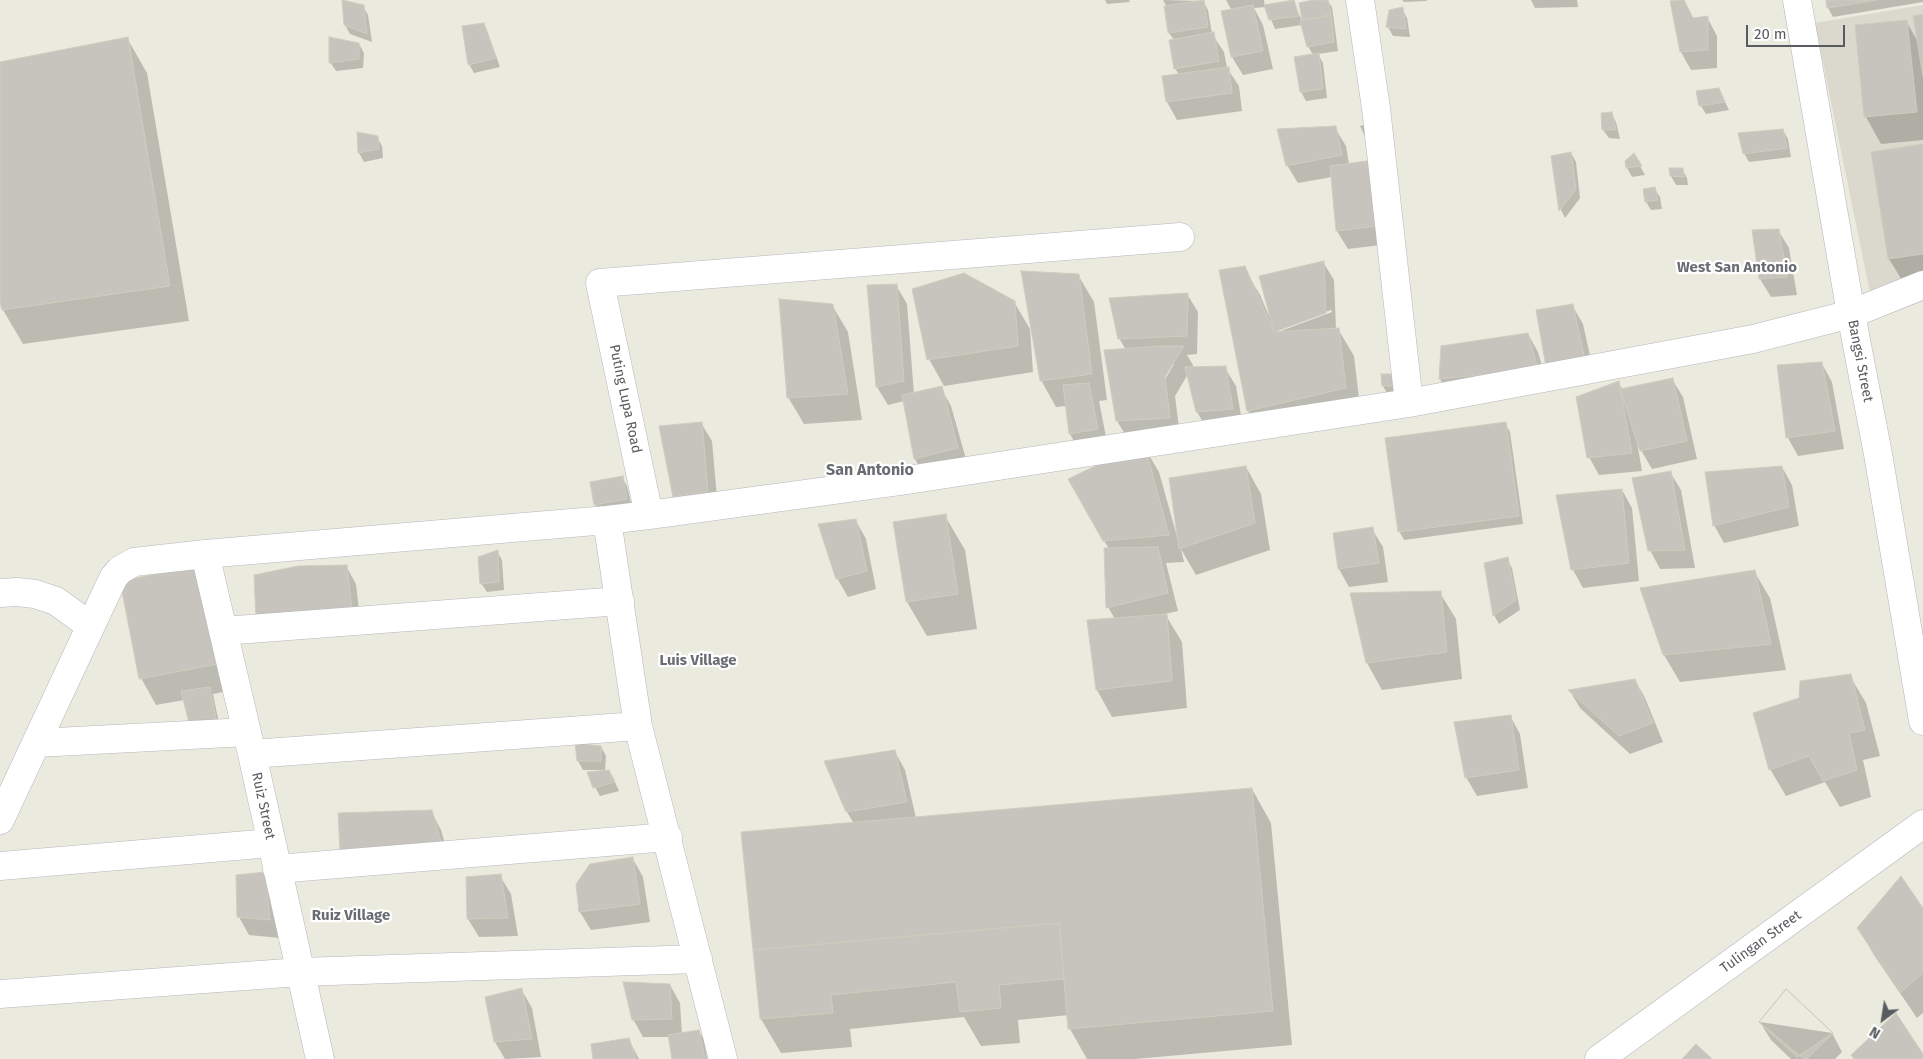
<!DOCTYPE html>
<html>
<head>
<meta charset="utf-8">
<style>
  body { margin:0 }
  #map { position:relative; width:1923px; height:1059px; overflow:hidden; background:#ebeadf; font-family:"Fira Sans",sans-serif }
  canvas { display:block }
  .north { position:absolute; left:1858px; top:994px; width:50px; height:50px; -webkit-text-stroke:4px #fff; paint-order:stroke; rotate:211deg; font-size:14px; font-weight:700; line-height:20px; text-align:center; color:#585b60 }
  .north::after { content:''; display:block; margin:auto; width:18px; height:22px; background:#585b60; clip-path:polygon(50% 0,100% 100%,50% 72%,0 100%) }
  .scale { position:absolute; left:1746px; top:25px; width:99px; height:22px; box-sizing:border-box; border:2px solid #585b60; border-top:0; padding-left:6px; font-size:15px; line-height:18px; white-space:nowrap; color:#585b60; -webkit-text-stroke:4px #fff; paint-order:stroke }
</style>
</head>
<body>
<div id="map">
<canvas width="1923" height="1059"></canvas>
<div class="north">N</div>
<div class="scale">20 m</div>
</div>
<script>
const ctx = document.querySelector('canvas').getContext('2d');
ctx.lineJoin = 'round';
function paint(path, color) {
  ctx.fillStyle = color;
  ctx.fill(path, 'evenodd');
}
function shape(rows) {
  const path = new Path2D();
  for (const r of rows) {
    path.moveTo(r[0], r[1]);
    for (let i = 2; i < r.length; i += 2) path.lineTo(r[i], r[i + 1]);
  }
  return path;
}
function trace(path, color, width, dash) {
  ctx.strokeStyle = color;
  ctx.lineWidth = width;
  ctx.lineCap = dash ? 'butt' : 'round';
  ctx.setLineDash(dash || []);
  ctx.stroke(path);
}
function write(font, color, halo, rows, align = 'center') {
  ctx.font = font + ' "Fira Sans",sans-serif';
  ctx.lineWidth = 4.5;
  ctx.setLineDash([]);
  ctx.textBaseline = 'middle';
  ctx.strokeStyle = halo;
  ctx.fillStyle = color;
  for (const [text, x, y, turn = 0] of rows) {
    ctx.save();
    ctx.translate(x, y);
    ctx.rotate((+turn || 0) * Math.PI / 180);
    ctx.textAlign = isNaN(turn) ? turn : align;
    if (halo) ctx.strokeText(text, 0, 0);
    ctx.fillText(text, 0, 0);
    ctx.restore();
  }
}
const education = shape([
  [1923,5,1923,271,1870,293,1815,23]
]);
const shadow = shape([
  [1105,0,1129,0,1130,2,1107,4],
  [1163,0,1203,1,1208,10,1212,34,1224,52,1227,68,1239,86,1242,111,1177,120,1167,102,1179,75,1175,68,1174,40,1169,33,1165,7,1167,7],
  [1226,0,1264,0,1265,6,1293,1,1303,23,1304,23,1301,4,1327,0,1332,7,1338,51,1318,54,1323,63,1327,98,1306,101,1301,92,1313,55,1308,46,1302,25,1275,29,1266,7,1254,8,1263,25,1273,69,1243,75,1232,57,1232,11],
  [1402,0,1426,0,1427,1,1404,2],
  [1531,0,1577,0,1578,7,1535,8],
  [1682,0,1693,19,1707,17,1717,36,1717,68,1691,70,1681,52,1671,2],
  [1827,0,1923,0,1923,2,1833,17,1828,8],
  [363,6,368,15,372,42,350,34,345,25],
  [1402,9,1407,18,1410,37,1393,36,1388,27,1390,11],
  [1923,15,1923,140,1881,144,1866,117,1856,27,1906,21,1918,42],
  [483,24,488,33,500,67,474,73,469,64],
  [127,38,147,73,189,321,23,344,3,310,0,295,0,63],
  [359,44,364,53,363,68,336,71,330,62],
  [1723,98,1729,110,1706,114,1701,106],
  [1611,113,1616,122,1620,139,1609,138,1603,130],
  [1368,124,1369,145,1360,126],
  [1335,128,1346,146,1349,164,1389,244,1348,249,1337,231,1332,177,1298,183,1287,165],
  [1783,130,1788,139,1791,157,1749,162,1744,153],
  [358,134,377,137,382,146,383,158,364,162,359,153],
  [1923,146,1923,283,1905,285,1889,259],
  [1571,153,1576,162,1580,198,1565,218,1561,210,1552,157],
  [1634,155,1645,175,1632,177,1627,168,1626,161],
  [1682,169,1687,178,1688,185,1676,185,1671,176],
  [1654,188,1660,197,1662,209,1651,210,1646,202],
  [1778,230,1789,248,1797,295,1771,297,1760,279],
  [1323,262,1334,280,1336,329,1338,329,1354,356,1361,415,1263,438,1248,411,1220,271,1244,268,1260,295,1269,316],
  [1331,310,1332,312,1278,332,1278,329],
  [1078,275,1094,302,1107,400,1099,401,1108,447,1080,452,1070,434,1066,406,1056,407,1041,380],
  [896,285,907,304,914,394,941,388,951,406,968,466,925,477,915,459,904,401,888,405,877,387],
  [1187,294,1198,312,1197,354,1187,355,1193,365,1192,369,1225,368,1236,386,1243,427,1208,430,1197,412,1188,374,1175,396,1180,436,1128,439,1117,421,1106,351,1126,350,1119,338],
  [1171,364,1174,364,1163,383,1160,382],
  [1014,302,1030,329,1033,372,944,386,929,359],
  [832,305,848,332,862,420,804,424,788,397],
  [1572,305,1583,324,1595,378,1558,385],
  [1528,334,1538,352,1548,387,1450,397,1440,379],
  [1822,364,1832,382,1844,449,1798,456,1788,438],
  [1394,375,1401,395,1388,395,1383,386],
  [1672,379,1683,397,1697,459,1652,469,1641,450,1638,441,1637,442,1642,471,1599,475,1589,457,1618,382,1623,390],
  [701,423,712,441,718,509,685,515,674,497],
  [1505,423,1510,432,1523,524,1404,540,1399,531],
  [1143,445,1159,472,1178,540,1246,467,1261,494,1270,550,1196,575,1181,549,1184,562,1166,563,1178,611,1165,614,1182,642,1187,708,1112,717,1097,690,1115,619,1108,607,1109,549,1069,480],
  [1782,467,1792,485,1799,526,1724,543,1714,525],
  [1670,472,1681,490,1695,568,1660,569,1650,550],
  [622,478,627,486,632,508,601,514,596,505],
  [1622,490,1632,508,1639,581,1583,588,1573,570],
  [945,516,965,550,977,629,927,636,907,602,894,523],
  [856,521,866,539,876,589,848,597,837,578],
  [1372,529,1383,547,1388,582,1349,587,1339,569,1334,534],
  [497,551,502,560,504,590,487,592,481,583],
  [1507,559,1512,568,1520,610,1499,624,1494,615,1485,564],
  [346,566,356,584,361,627,268,637],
  [199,567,233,690,213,694,220,728,190,723,184,700,156,705,141,678],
  [1754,571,1770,598,1786,670,1680,682,1664,655],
  [1440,593,1456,619,1462,679,1382,690,1367,663,1351,594],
  [1850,676,1866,703,1880,756,1863,760,1871,797,1840,807,1825,782,1786,796,1770,769,1800,698],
  [1635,680,1645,698,1663,742,1630,754,1580,708,1570,691],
  [1510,716,1520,734,1528,788,1477,796,1466,777],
  [601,747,606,756,605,771,614,780,619,791,600,796,595,787,604,770,583,770,578,761],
  [895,752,905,770,916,818,1252,789,1271,823,1292,1045,1135,1059,1087,1059,1070,1029,1069,1015,1018,1020,1020,1043,981,1046,964,1017,850,1029,852,1047,781,1053,761,1019,742,833,854,824,847,812],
  [431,811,441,830,450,860,352,867,342,849],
  [633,859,643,877,650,922,591,930,580,912],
  [264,873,274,891,280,938,249,935,239,917],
  [500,876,511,894,518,936,479,937,468,919,468,878],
  [1923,910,1923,1013,1917,1018,1874,955,1858,928],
  [670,985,680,1003,682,1034,699,1031,704,1040,707,1059,673,1059,669,1037,643,1037,633,1019],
  [521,989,532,1008,541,1057,505,1059,495,1042,487,998],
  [1760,1022,1832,1033,1842,1052,1835,1059,1791,1059,1771,1040],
  [629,1040,639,1059,594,1059]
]);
const building = shape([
  [342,0,364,5,367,34,344,25,342,0],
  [1204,0,1208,27,1168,33,1164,6,1204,0],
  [1294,0,1299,16,1269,20,1264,5,1294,0],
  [1313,0,1328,0,1331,15,1302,20,1299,3,1313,0],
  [1684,0,1693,18,1708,16,1708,50,1680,52,1670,1,1684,0],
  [1826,0,1877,0,1827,8,1826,0],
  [1253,5,1263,51,1231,57,1221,11,1253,5],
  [1403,7,1406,29,1386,27,1389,10,1403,7],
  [1923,14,1923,76,1913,16,1923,14],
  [1331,15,1334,42,1307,47,1300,21,1331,15],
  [1907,20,1917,112,1864,117,1855,25,1907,20],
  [484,23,496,58,468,65,462,26,484,23],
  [1214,32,1219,61,1174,69,1169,40,1214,32],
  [128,37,170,286,2,310,0,302,0,62,128,37],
  [329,37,359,43,359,59,329,63,329,37],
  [1319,53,1323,89,1300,92,1294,57,1319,53],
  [1229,67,1232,93,1166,102,1162,76,1229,67],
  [1719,88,1725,102,1699,106,1696,91,1719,88],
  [1612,112,1616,130,1602,130,1601,113,1612,112],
  [1336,126,1342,155,1286,166,1277,129,1336,126],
  [1783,129,1787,148,1743,154,1738,133,1783,129],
  [357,132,378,136,379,149,358,153,357,132],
  [1923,144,1923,254,1888,259,1871,152,1923,144],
  [1571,152,1576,189,1559,211,1551,156,1571,152],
  [1634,153,1642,166,1626,168,1625,161,1634,153],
  [1374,160,1379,226,1336,231,1330,166,1374,160],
  [1669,168,1683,168,1684,177,1670,176,1669,168],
  [1655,187,1658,200,1645,202,1643,189,1655,187],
  [1779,229,1787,277,1759,279,1752,230,1779,229],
  [1324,261,1326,313,1274,332,1259,276,1324,261],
  [1245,266,1274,332,1339,328,1346,388,1247,411,1219,270,1245,266],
  [1021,271,1079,274,1092,374,1040,381,1021,271],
  [964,273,1015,301,1018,346,927,360,912,289,964,273],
  [897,284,904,381,876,387,867,285,897,284],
  [1188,293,1187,336,1118,339,1109,298,1188,293],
  [779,299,833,304,848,394,787,398,779,299],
  [1573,304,1585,360,1546,367,1536,310,1573,304],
  [1528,333,1538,369,1439,379,1441,346,1528,333],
  [1162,346,1184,346,1165,377,1170,418,1116,421,1104,350,1162,346],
  [1822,362,1835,431,1786,438,1777,365,1822,362],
  [1226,366,1233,409,1196,412,1185,367,1226,366],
  [1381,374,1395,374,1397,386,1382,386,1381,374],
  [1673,378,1687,441,1640,451,1620,389,1673,378],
  [1619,381,1632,453,1587,458,1576,397,1619,381],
  [1089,383,1098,429,1069,434,1063,385,1089,383],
  [942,386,958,448,914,459,902,395,942,386],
  [702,422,708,491,673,497,659,426,702,422],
  [1506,422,1519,516,1398,532,1385,438,1506,422],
  [1144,443,1169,535,1103,541,1068,479,1144,443],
  [1246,466,1255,523,1179,549,1169,478,1246,466],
  [1782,466,1789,507,1713,526,1705,472,1782,466],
  [1671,471,1685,550,1648,551,1632,478,1671,471],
  [623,476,627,499,594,505,590,482,623,476],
  [1622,489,1629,563,1571,570,1556,495,1622,489],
  [946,514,958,594,906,602,893,522,946,514],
  [856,519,867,571,836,579,818,524,856,519],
  [1373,527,1379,563,1338,569,1333,533,1373,527],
  [1158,547,1168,593,1106,608,1104,548,1158,547],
  [498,550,499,582,480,584,478,557,498,550],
  [1508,557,1516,600,1493,616,1484,563,1508,557],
  [347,565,352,609,256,619,254,575,298,566,347,565],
  [199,566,218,664,139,679,120,581,199,566],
  [1755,570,1771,644,1663,655,1640,588,1755,570],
  [1441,591,1447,652,1366,663,1350,593,1441,591],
  [1167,614,1172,681,1096,690,1087,620,1167,614],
  [1851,674,1865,730,1849,733,1857,770,1823,781,1809,756,1769,770,1753,713,1799,698,1800,681,1851,674],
  [1635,679,1653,723,1619,736,1568,690,1635,679],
  [210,687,216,719,189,723,181,691,210,687],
  [1511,715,1519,770,1465,778,1454,722,1511,715],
  [575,743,601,746,601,761,577,761,575,743],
  [895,750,907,802,846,812,824,761,895,750],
  [609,770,615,782,593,788,587,772,609,770],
  [1252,788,1273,1011,1068,1029,1059,923,753,950,741,832,1252,788],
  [432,810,441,842,340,850,338,813,432,810],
  [633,857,640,904,579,912,576,884,590,864,633,857],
  [265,872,270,920,237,917,236,875,265,872],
  [501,874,508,918,467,919,466,877,501,874],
  [1901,876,1923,908,1923,973,1901,992,1857,928,1901,876],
  [1059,923,1064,979,999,985,1001,1008,960,1012,956,982,831,995,833,1013,760,1019,753,950,1059,923],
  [623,982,670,984,672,1019,632,1020,623,982],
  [522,988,532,1039,494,1042,485,997,522,988],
  [1786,989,1833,1033,1797,1057,1759,1022,1786,989],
  [1786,989,1833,1033,1807,1059,1804,1059,1759,1022,1786,989],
  [1896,1013,1923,1054,1923,1059,1854,1059,1851,1055,1896,1013],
  [699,1030,705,1059,672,1059,668,1035,699,1030],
  [629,1038,636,1059,593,1059,591,1044,629,1038],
  [1696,1044,1712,1059,1682,1059,1696,1044]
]);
const minor = shape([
  [1360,0,1376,108,1409,403],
  [1797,0,1851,314,1878,454,1923,721],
  [649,515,600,283,1180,237],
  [607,520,638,726,723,1059],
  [205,554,252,754,320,1059],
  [0,593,17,592,35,594,56,601,89,625],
  [223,631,620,601],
  [37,743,247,732],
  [252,754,638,726],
  [0,820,109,587,114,577,120,570,134,562,205,554,607,520,649,515,901,481,1409,403,1753,339,1851,314,1923,285],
  [0,866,271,843],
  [277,869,668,837],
  [0,994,300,972,698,959],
  [1599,1059,1923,824]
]);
const streetNames = [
  ["Bangsi Street",1860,361,79],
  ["Puting Lupa Road",625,399,78],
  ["Ruiz Street",263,806,78],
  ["Tulingan Street",1761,942,-36]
];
const neighbourhoodNames = [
  ["West San Antonio",1737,268],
  ["Luis Village",698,661],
  ["Ruiz Village",351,916]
];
const quarterNames = [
  ["San Antonio",870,471]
];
paint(education, '#dbd9cd');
paint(shadow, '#0003');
paint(building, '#c6c4bc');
trace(building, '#d0ccbd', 1);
trace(minor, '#b5b6bc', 29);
trace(minor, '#fff', 28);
write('14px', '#585b60', '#fff', streetNames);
write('bold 15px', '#696c72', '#fff', neighbourhoodNames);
write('bold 16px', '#696c72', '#fff', quarterNames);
</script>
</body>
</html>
